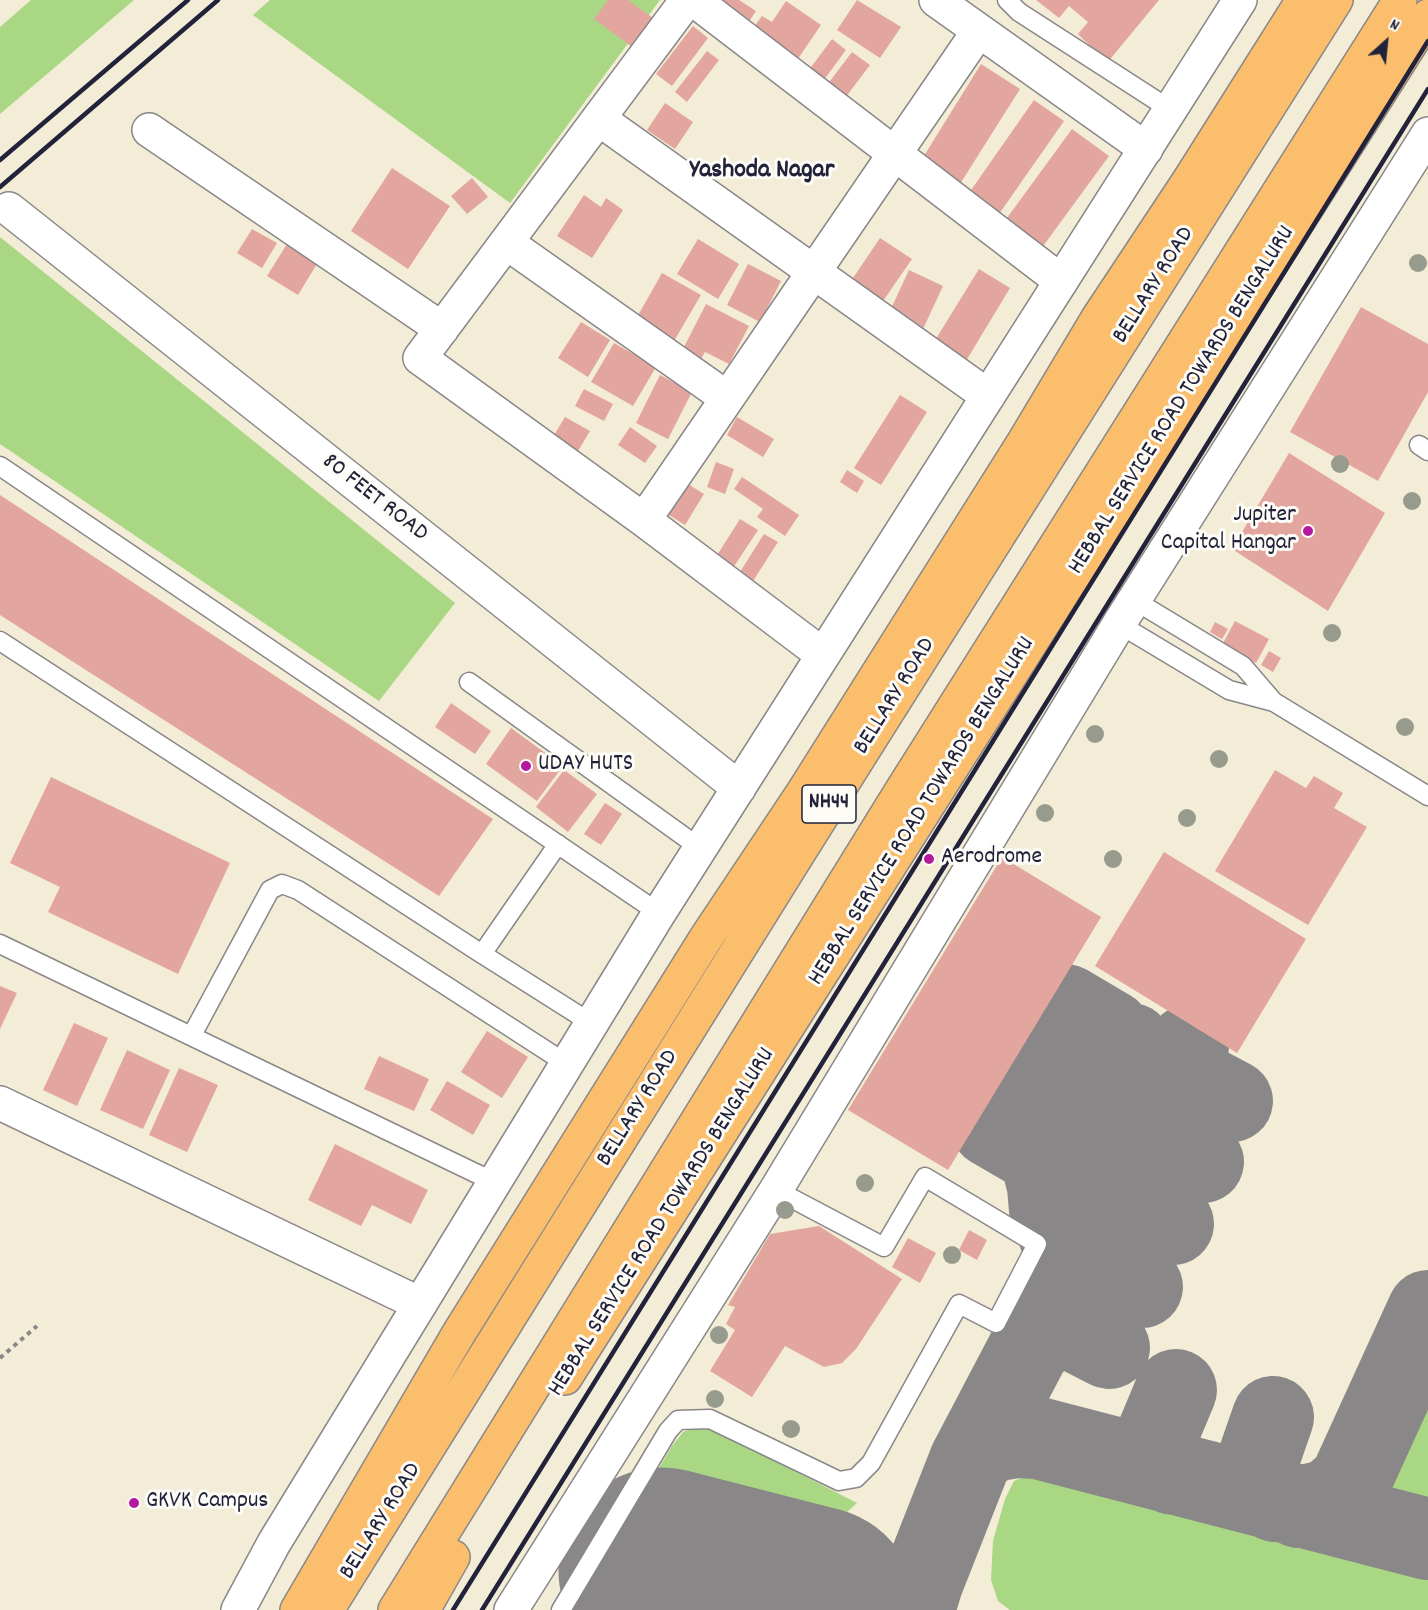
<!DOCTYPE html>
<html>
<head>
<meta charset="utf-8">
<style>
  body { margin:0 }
  #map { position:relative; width:1428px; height:1610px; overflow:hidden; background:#f3ecd6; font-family:Dekko,sans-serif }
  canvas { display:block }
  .north { position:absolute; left:1356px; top:12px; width:60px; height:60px; -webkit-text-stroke:4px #fdfcf7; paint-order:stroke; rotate:27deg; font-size:16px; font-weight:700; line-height:24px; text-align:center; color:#22223b }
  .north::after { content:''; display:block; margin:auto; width:21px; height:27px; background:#22223b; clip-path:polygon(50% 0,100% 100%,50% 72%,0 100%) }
</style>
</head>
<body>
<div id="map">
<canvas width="1428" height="1610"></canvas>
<div class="north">N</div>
</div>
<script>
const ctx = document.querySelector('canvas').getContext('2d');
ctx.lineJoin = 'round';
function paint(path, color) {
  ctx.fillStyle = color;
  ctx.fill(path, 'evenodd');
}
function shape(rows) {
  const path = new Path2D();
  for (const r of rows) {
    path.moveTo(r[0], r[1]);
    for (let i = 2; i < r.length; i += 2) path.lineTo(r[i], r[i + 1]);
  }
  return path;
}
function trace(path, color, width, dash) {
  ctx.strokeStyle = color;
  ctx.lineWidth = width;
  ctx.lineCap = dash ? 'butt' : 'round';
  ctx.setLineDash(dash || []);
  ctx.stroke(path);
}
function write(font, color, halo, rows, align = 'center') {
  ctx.font = font + ' Dekko,sans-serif';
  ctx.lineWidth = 6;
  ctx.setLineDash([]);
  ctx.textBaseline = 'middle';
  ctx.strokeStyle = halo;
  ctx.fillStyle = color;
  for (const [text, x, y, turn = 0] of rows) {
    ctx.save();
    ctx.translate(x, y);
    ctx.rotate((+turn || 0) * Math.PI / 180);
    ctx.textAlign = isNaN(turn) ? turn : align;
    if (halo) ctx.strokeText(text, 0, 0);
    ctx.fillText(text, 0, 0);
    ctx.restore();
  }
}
const green = shape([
  [31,0,134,0,0,114,0,27],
  [270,0,660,0,510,203,253,15],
  [0,237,455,603,379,701,0,444],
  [1428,1344,1428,1502,1385,1491,1375,1480,1376,1460],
  [695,1428,714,1430,857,1503,847,1512,824,1523,781,1538,717,1536,669,1526,649,1610,575,1610,672,1446,683,1432],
  [1030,1474,1428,1574,1428,1610,1010,1610,998,1601,991,1580,993,1541,1005,1499,1014,1481]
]);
const taxiway = shape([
  [1066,1005,1110,1031,1119,1046,1118,1066],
  [1030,1065,1072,1090,1084,1106,1083,1125],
  [1163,1094,1178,1083,1188,1082,1198,1083,1232,1101],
  [991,1126,1034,1151,1043,1166,1048,1186],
  [1129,1158,1136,1149,1156,1144,1168,1144,1203,1162],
  [1098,1218,1106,1209,1124,1203,1133,1204,1173,1224],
  [1062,1287,1066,1273,1065,1250,1050,1210,1048,1186,1131,1044],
  [1062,1287,1076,1270,1084,1266,1094,1265,1142,1287],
  [1032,1345,1047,1331,1059,1328,1070,1328,1109,1348],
  [1273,1417,1257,1463,1256,1476,1265,1494,1275,1501],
  [970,1461,982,1446,998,1440,1017,1437,1038,1438,1428,1539],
  [1173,1474,1155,1457,1153,1445,1176,1390],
  [1299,1507,1330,1500,1350,1482,1428,1311],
  [691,1610,695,1601,707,1592,724,1588,748,1592],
  [914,1610,922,1583,970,1461,1188,1046]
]);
const runway = shape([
  [662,1571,814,1610]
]);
const building = shape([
  [608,0,628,0,657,21,636,50,594,19],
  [722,0,739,0,756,11,745,28,716,9],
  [857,0,901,27,880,58,837,30],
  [1036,0,1159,0,1107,63,1078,34,1088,22,1069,6,1059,18],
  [786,1,821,25,793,66,748,35,762,16,772,22],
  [693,26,708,38,672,86,656,74],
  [832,39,846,50,821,84,806,74],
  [707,51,719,60,687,102,675,92],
  [852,52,870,65,845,98,827,85],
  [981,64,1020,89,960,184,922,159],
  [1034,100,1064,121,999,214,969,193],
  [665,103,693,122,675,149,647,130],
  [1072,129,1109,156,1041,249,1004,222],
  [392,168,450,206,408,269,351,231],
  [472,178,488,197,467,214,451,196],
  [584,195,601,207,606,198,623,210,592,258,557,236],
  [252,229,277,243,262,268,237,253],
  [292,236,323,254,298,295,267,276],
  [880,238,912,259,881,304,849,284],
  [698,239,739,264,718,299,677,274],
  [748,264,781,281,760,322,727,305],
  [979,269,1010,288,966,361,934,342],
  [909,270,943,286,923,329,889,313],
  [662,273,701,295,674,341,636,319],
  [706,304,749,326,729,364,705,352,701,359,683,349],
  [1361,307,1428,344,1428,392,1378,481,1290,432],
  [581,322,610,340,588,377,558,358],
  [614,343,656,367,633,406,591,382],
  [660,375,692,392,668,439,636,423],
  [584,389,613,404,604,421,575,406],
  [900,395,927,412,881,485,854,468],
  [565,417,590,431,578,451,553,437],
  [737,417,774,439,763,457,727,435],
  [630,427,657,446,645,463,618,445],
  [1289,453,1385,513,1328,611,1232,549],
  [716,462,734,469,725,494,707,487],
  [847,470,864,481,857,493,840,482],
  [742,477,799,515,785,536,757,517,763,509,734,489],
  [688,484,704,494,685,525,669,515],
  [0,495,493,819,439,896,0,615],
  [740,519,758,530,731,571,714,560],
  [764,534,778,542,753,581,740,572],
  [1235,621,1269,639,1256,663,1222,645],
  [1215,622,1228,629,1222,639,1210,632],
  [1269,651,1281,658,1273,672,1261,665],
  [451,703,491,731,475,754,435,727],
  [511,728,563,766,537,801,486,764],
  [564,770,597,794,568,832,536,807],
  [1275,770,1306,788,1314,776,1343,793,1334,808,1367,827,1308,925,1215,871],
  [51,777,230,863,178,974,48,912,60,887,10,863],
  [605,803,622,814,601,845,584,834],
  [1164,852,1306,939,1237,1053,1095,966],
  [1002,857,1101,917,948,1170,848,1110],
  [0,986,17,993,0,1029],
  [74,1023,108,1038,77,1106,43,1090],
  [487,1031,528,1057,502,1098,461,1072],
  [127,1050,170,1070,143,1129,100,1110],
  [379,1056,429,1079,414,1111,364,1089],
  [179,1068,218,1085,187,1152,149,1135],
  [447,1081,490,1105,473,1135,430,1110],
  [335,1144,428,1190,411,1224,372,1205,361,1226,308,1200],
  [819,1226,902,1279,856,1349,842,1363,824,1367,785,1346,752,1397,710,1371,735,1330,726,1324,735,1307,728,1305,770,1234],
  [969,1230,987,1240,977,1260,959,1250],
  [908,1238,936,1253,920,1283,892,1267]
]);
const path = shape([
  [0,1358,37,1326]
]);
const service = shape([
  [1007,0,1019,12,1171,110],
  [1419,445,1428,451],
  [0,466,659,913],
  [1134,600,1243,666,1274,702,1428,796],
  [1119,624,1229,690,1274,702],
  [0,641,482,954,558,844],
  [469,682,700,848],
  [0,944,494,1182],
  [482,954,591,1023],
  [192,1035,270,890,282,884,298,890,567,1064],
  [561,1610,668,1431,678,1420,710,1419,839,1481,856,1478,871,1463,959,1304,996,1323,1037,1244,925,1177,884,1247,776,1190]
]);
const minor = shape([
  [687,0,420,358,644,520,823,655],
  [694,0,1061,281],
  [936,0,1146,149],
  [599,119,988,396],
  [149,130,442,329],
  [507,243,727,398],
  [644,520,978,32],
  [0,1103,420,1304]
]);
const tertiary = shape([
  [9,209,739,788],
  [238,1610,274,1543,659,913,1240,0],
  [511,1610,776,1190,1119,624,1428,134]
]);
const trunk = shape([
  [565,1378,1428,16],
  [297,1610,459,1333,706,938,802,794,1025,440,1098,318,1190,179,1303,0],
  [327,1610,801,849,1336,0],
  [395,1610,902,790,1400,0],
  [423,1610,453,1557]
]);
const rail = shape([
  [0,160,188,0],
  [0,187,218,0],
  [453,1610,1428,41],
  [482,1610,1428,89]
]);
const trees = [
  [1418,263],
  [1340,464],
  [1412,501],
  [1332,633],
  [1405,727],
  [1095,734],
  [1219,759],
  [1045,813],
  [1187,818],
  [1113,859],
  [865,1183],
  [785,1210],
  [952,1255],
  [719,1335],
  [715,1399],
  [791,1429]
];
const markers = [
  [1308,531,6,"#b5179e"],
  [526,766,6,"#b5179e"],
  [929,859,6,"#b5179e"],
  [134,1503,6,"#b5179e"]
];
const shields = [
  [829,804,54]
];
const shieldNames = [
  ["NH44",829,804]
];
const streetNames = [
  ["BELLARY ROAD",1155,286,-58],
  ["HEBBAL SERVICE ROAD TOWARDS BENGALURU",1183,401,-58],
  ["80 FEET ROAD",374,499,38],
  ["BELLARY ROAD",896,697,-58],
  ["HEBBAL SERVICE ROAD TOWARDS BENGALURU",923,812,-58],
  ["BELLARY ROAD",639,1109,-58],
  ["HEBBAL SERVICE ROAD TOWARDS BENGALURU",663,1223,-58],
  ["BELLARY ROAD",382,1522,-58]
];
const poiNames = [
  ["Jupiter",1296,517,"right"],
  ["Capital Hangar",1296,545,"right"],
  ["UDAY HUTS",538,766],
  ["Aerodrome",941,859],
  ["GKVK Campus",146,1503]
];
const neighbourhoodNames = [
  ["Yashoda Nagar",762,172]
];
paint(green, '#a9d784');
trace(taxiway, '#8a8788', 82);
trace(runway, '#8a8788', 207);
paint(building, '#e3a69e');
trace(service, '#8a8788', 21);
trace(minor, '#8a8788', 36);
trace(tertiary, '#8a8788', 36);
trace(trunk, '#8a8788', 36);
trace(path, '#8a8788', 4, [4.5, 4.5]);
trace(service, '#fff', 18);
trace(minor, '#fff', 33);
trace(tertiary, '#fff', 33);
trace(trunk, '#fabe6d', 33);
trace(rail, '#22223b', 4.5);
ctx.fillStyle = '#969b8d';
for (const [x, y] of trees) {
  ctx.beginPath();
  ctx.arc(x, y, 9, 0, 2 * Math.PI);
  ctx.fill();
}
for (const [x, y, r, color] of markers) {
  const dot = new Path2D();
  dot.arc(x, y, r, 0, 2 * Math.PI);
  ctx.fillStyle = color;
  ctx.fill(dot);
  trace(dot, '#fdfcf7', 2);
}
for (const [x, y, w] of shields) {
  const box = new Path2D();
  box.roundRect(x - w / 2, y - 19, w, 38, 4.5);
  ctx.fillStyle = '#fdfcf7';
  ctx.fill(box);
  trace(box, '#22223b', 1.5);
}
write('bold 22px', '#22223b', null, shieldNames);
write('24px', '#22223b', '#fdfcf7', streetNames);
write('24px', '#22223b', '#fdfcf7', poiNames, 'left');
write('bold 26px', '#22223b', '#fdfcf7', neighbourhoodNames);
</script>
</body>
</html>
